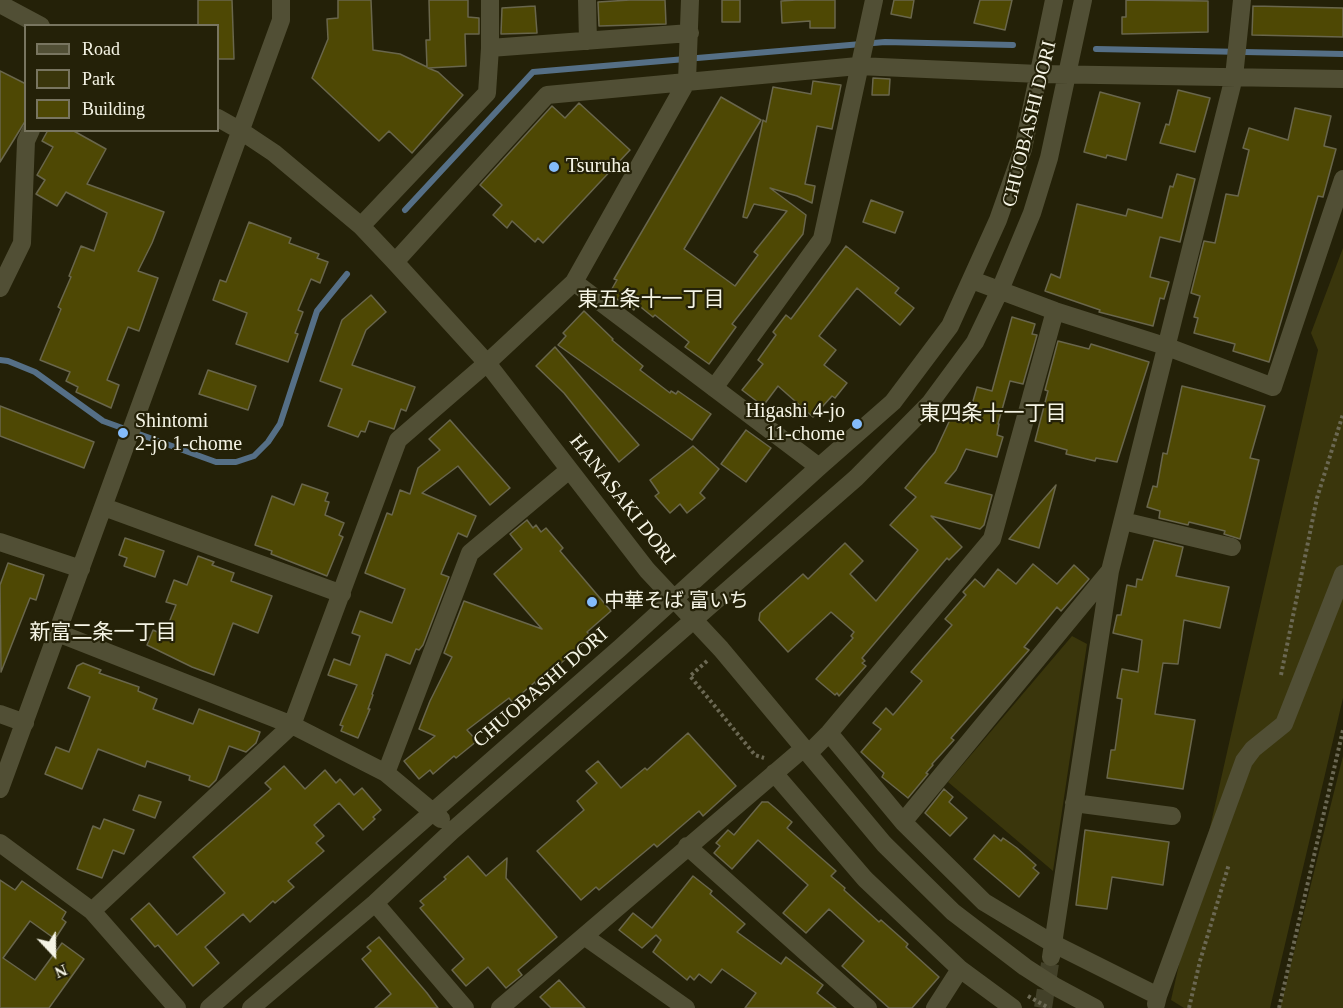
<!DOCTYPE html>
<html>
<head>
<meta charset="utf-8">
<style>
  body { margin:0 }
  #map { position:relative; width:1343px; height:1008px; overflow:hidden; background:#242108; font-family:"Times New Roman",serif }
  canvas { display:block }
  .legend { position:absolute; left:24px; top:24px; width:195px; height:108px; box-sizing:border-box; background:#242108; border:2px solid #787560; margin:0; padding:8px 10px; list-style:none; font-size:18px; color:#f5f4e5 }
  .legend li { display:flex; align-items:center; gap:12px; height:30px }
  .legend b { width:30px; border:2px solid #787560 }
  .north { position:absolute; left:24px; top:924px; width:60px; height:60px; -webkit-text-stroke:4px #242108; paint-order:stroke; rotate:158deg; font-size:16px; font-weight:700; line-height:24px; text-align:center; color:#f5f4e5 }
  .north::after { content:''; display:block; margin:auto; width:21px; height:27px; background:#f5f4e5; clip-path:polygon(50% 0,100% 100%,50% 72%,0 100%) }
</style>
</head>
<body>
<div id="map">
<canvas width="1343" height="1008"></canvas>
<ul class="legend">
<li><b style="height:8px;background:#514f35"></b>Road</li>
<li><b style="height:16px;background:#3a360c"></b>Park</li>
<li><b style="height:16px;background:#4e4804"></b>Building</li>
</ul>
<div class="north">N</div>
</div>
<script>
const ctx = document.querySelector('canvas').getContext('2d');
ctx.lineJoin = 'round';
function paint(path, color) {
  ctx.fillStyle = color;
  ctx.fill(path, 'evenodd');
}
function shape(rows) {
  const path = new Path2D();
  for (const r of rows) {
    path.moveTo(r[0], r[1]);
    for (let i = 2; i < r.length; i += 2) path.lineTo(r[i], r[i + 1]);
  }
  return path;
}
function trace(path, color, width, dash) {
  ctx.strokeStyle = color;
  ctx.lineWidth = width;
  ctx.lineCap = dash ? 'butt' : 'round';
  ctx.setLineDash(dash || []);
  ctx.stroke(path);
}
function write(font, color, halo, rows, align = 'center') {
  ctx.font = font + ' "Times New Roman","Noto Sans JP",serif';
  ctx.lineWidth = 4.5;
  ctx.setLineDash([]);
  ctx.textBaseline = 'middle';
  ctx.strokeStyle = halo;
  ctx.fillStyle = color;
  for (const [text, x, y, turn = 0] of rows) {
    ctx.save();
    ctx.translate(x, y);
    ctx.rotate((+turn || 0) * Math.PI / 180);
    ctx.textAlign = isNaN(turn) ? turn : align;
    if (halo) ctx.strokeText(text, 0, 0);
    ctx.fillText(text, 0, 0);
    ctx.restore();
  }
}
const green = shape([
  [1343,248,1343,698,1270,1008,1184,1008,1171,1000,1318,350,1311,333],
  [1072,636,1087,644,1053,871,948,782],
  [1343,756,1343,1008,1280,1008]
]);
const stream = shape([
  [1096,49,1343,54],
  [405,210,533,72,885,42,1013,45],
  [0,360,8,361,35,372,103,421,216,462,236,462,254,456,268,442,280,424,317,311,347,274]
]);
const building = shape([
  [198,0,232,0,234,59,218,59,218,26,198,26,198,0],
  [338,0,371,0,373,50,400,54,427,67,426,40,430,40,429,0,468,0,468,17,479,18,479,34,465,34,466,66,428,68,438,72,463,95,412,153,389,131,379,141,312,78,328,39,327,19,338,18,338,0],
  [630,0,665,0,666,24,599,26,598,2,630,0],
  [722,0,740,0,740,22,722,22,722,0],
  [796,0,835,0,835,28,810,28,810,21,782,23,781,1,796,0],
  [894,0,914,0,911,18,891,14,894,0],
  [980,0,1012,0,1005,30,974,23,980,0],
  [1126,0,1208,1,1208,32,1122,34,1122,17,1126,17,1126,0],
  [535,6,537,33,501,34,502,8,535,6],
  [1253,6,1343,8,1343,37,1252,35,1253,6],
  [0,71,26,84,26,120,0,162,0,71],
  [873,78,890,79,889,95,872,95,873,78],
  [813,81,841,85,832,129,817,126,805,184,815,186,812,203,797,196,770,188,806,215,803,234,732,324,736,327,709,364,685,347,689,342,655,315,653,317,637,304,634,310,609,294,617,280,614,279,721,97,761,120,684,249,735,286,758,255,754,252,787,211,754,204,747,218,743,217,763,120,766,122,773,87,811,94,813,81],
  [1178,90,1210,98,1195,152,1160,143,1166,124,1169,125,1178,90],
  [1100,92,1140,103,1126,160,1107,155,1106,158,1084,152,1100,92],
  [579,103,630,150,543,243,538,238,535,242,512,221,507,228,493,215,502,205,480,185,552,106,565,118,579,103],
  [1295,108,1331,116,1324,146,1336,149,1323,197,1318,196,1269,362,1233,351,1235,344,1194,333,1198,318,1194,317,1200,296,1191,293,1204,241,1215,243,1226,194,1238,196,1249,150,1243,148,1249,128,1288,140,1295,108],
  [48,130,72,130,106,149,87,184,164,212,152,243,138,271,158,278,139,331,128,327,107,380,119,385,111,408,76,392,78,387,66,381,70,372,40,360,61,309,58,307,71,277,69,276,81,246,94,251,107,213,66,192,57,206,36,194,45,180,37,175,53,147,42,141,48,130],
  [1177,174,1195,179,1180,242,1160,237,1150,277,1169,282,1164,299,1160,298,1153,326,1099,312,1100,310,1045,291,1051,274,1060,278,1077,204,1126,216,1128,209,1162,218,1170,186,1173,187,1177,174],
  [871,200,903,212,895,233,863,222,871,200],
  [249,222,291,238,289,243,319,254,317,258,328,262,320,283,311,279,298,310,303,312,295,333,298,334,288,362,236,344,247,313,213,300,220,280,226,282,249,222],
  [846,246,899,288,895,293,914,308,900,325,857,288,819,336,836,350,824,365,847,383,835,398,832,396,813,417,778,386,763,406,742,390,763,364,758,360,776,335,773,332,786,315,791,319,846,246],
  [371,295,386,312,366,330,352,365,415,387,406,411,401,409,394,429,369,421,365,432,361,431,358,437,328,426,342,389,320,381,342,320,371,295],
  [584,311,613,339,612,340,643,366,640,370,670,393,671,391,676,394,678,391,711,414,692,440,558,345,566,336,563,333,584,311],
  [1012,317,1035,324,1032,334,1037,335,1023,384,1010,381,998,424,999,424,997,435,1003,437,997,457,966,449,956,470,945,483,992,495,984,525,980,529,931,516,962,547,949,560,947,558,862,658,865,661,862,663,866,666,839,696,837,693,835,695,816,679,853,638,851,636,854,632,831,612,788,652,759,620,760,613,803,574,808,579,845,543,863,561,850,574,876,601,918,550,890,525,916,497,905,488,935,452,955,409,969,415,977,387,992,391,1012,317],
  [1058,341,1089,349,1091,344,1149,362,1117,462,1096,458,1095,461,1066,454,1067,450,1035,441,1048,391,1045,390,1058,341],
  [555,347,639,445,619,462,564,393,536,366,555,347],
  [208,370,256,386,248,410,199,394,208,370],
  [1182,386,1265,406,1250,458,1259,460,1240,539,1224,534,1225,531,1189,522,1188,525,1159,518,1160,511,1147,507,1153,486,1157,487,1163,453,1167,454,1182,386],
  [0,406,94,442,84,468,0,436,0,406],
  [450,420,510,488,490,505,458,466,422,493,476,516,467,537,458,533,441,574,449,577,423,645,419,650,416,649,410,664,386,654,372,694,373,695,368,709,370,709,358,738,341,731,343,726,340,725,357,685,328,675,334,659,350,665,360,636,352,633,360,611,392,623,405,589,365,573,387,513,392,515,400,490,410,494,418,468,440,450,429,439,450,420],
  [746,430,771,448,746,482,721,464,746,430],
  [693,446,719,469,700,493,705,498,687,513,680,504,670,513,655,496,659,493,650,480,693,446],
  [302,484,328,493,325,501,329,502,325,515,344,523,339,535,343,537,327,576,271,554,272,551,255,545,272,496,294,505,302,484],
  [1056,485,1039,548,1009,539,1056,485],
  [527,520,533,528,536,525,541,532,546,528,563,548,560,551,611,611,587,632,592,637,536,684,535,682,512,702,509,698,467,730,477,741,456,758,454,756,433,774,430,770,419,779,404,761,435,736,419,729,430,701,452,657,444,653,464,601,542,629,494,574,522,549,510,534,527,520],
  [125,538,164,551,155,577,124,566,127,558,119,555,125,538],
  [1154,540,1183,547,1176,576,1229,587,1220,628,1184,620,1178,664,1163,663,1155,714,1195,720,1183,789,1107,778,1111,750,1115,750,1122,699,1117,698,1122,669,1138,672,1142,640,1113,633,1117,615,1121,615,1127,585,1136,587,1137,579,1142,580,1154,540],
  [198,556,214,562,212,565,234,573,231,581,272,596,258,633,233,623,214,675,192,667,147,645,153,630,164,635,176,605,166,602,174,580,187,585,198,556],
  [8,563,44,575,36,600,30,598,1,672,0,585,8,563],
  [1033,564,1057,584,1074,565,1089,579,1061,611,1057,607,1024,647,1029,650,951,738,954,740,932,764,933,765,926,773,928,774,908,798,882,777,884,773,861,752,881,729,873,723,886,708,893,715,922,681,911,672,952,625,945,619,966,595,963,592,975,579,984,587,998,569,1016,584,1033,564],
  [83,663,101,670,99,673,139,687,138,691,157,699,153,709,193,724,199,709,260,732,256,743,246,752,229,746,216,780,209,787,189,780,190,776,147,761,145,767,98,749,82,789,45,774,56,747,69,752,90,697,68,688,77,666,83,663],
  [688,733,736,786,703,816,699,811,657,847,654,844,599,890,596,887,581,900,537,851,584,810,577,801,597,783,586,771,598,761,621,788,645,768,647,770,688,733],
  [284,766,305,789,325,770,336,783,340,779,354,795,362,788,381,810,373,817,375,819,363,830,339,803,314,825,324,836,316,843,324,851,288,881,294,887,275,903,273,901,250,922,243,914,205,947,219,963,193,986,158,945,155,947,131,919,149,903,177,935,225,893,193,857,271,789,265,783,284,766],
  [944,789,953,797,949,802,967,818,950,836,925,813,944,789],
  [139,795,161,802,155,818,133,810,139,795],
  [762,802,768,802,792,822,787,828,836,871,831,876,845,888,844,890,879,922,881,920,908,944,906,947,939,977,912,1008,889,1008,842,966,864,941,829,909,806,933,783,913,808,885,758,840,732,869,714,853,720,846,716,843,728,830,734,835,762,802],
  [104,819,134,830,124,854,113,850,102,878,77,869,93,826,100,829,104,819],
  [1085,830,1169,842,1163,885,1112,877,1107,909,1076,905,1085,830],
  [994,835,1001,841,1003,838,1017,848,1036,865,1033,868,1039,873,1019,897,974,859,994,835],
  [468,856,486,876,507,858,506,878,557,937,518,970,522,975,506,988,488,967,466,986,452,970,464,959,420,908,424,905,420,901,446,879,444,877,468,856],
  [693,876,712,891,710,894,745,924,737,932,781,964,786,957,823,985,817,993,836,1008,745,1008,756,993,722,969,711,983,699,974,694,980,690,976,687,980,653,952,661,940,656,935,642,948,619,930,633,913,652,928,693,876],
  [0,880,15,890,22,881,66,912,62,919,66,922,55,939,30,921,3,958,35,980,62,943,84,959,49,1008,0,1008,0,880],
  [379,937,427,993,438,1008,375,1008,391,994,362,959,371,951,367,947,379,937],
  [559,980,585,1008,551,1008,540,997,559,980]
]);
const minorTunnel = shape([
  [1043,1008,1051,957]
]);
const path = shape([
  [707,661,690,676,755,755,764,758],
  [1281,675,1317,498,1343,414],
  [1028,996,1049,1008],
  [1189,1008,1200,961,1229,864],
  [1279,1008,1343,730]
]);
const minor = shape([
  [587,0,588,41],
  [0,4,41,26],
  [490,48,690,33],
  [218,118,241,131,274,153,361,226,395,262,487,363,647,570,721,649,884,844,953,912,1025,967,1056,987,1095,1008],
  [361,226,487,93,490,48,490,0],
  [395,262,547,95,858,66,1039,74,1343,79],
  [972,280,1055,311,1165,346,1273,387,1343,179],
  [574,282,819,467],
  [0,288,22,243,26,141,31,130],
  [714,388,822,239,874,0],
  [104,507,342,594],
  [1123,521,1232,547],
  [0,542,81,569],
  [58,633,292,725,386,773,441,819],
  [0,714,25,723],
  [829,733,903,822,984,902,1052,943,1158,996,1156,1004],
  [809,753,829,733,992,539,1055,311],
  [386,773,470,553,569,470],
  [774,773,865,879,960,969,1013,1008],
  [0,789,281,20,281,0],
  [1074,803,1172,816],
  [903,822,1109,572],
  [0,843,92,911,177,1008],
  [687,846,868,1008],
  [375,903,465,1008],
  [92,911,292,725,398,440,487,363,574,282,687,81,690,0],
  [584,936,686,1008],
  [1051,957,1110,571,1234,77,1242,0],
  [1158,996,1244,761,1253,749,1284,724,1343,574],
  [209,1008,620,648,819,467,893,402,950,326,998,220,1023,149,1054,0],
  [251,1008,375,903,452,831,856,478,930,403,975,342,1000,290,1032,213,1049,158,1083,0],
  [500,1008,804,748],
  [935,1008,960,969]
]);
const markers = [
  [554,167,6,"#84bcfb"],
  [857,424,6,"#84bcfb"],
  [123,433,6,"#84bcfb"],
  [592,602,6,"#84bcfb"]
];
const streetNames = [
  ["CHUOBASHI DORI",1030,124,-76],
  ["HANASAKI DORI",622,500,52],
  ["CHUOBASHI DORI",541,688,-41]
];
const poiNames = [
  ["Tsuruha",566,167],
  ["Higashi 4-jo",845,412,"right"],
  ["11-chome",845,435,"right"],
  ["Shintomi",135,422],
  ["2-jo 1-chome",135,445],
  ["中華そば 富いち",604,602]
];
const neighbourhoodNames = [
  ["東五条十一丁目",651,300],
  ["東四条十一丁目",993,414],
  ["新富二条一丁目",103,633]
];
paint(green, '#3a360c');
trace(stream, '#556f86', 6);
paint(building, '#4e4804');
trace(building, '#69664c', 1.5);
trace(minorTunnel, '#434129', 18, [18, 9]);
trace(path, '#6b6853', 4, [3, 3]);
trace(minor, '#514f35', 18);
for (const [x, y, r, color] of markers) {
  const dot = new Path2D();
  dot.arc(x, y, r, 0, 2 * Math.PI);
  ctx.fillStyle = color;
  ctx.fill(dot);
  trace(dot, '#242108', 2);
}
write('20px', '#f5f4e5', '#242108', streetNames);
write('20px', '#f5f4e5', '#242108', poiNames, 'left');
write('21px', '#f5f4e5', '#242108', neighbourhoodNames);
</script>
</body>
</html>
